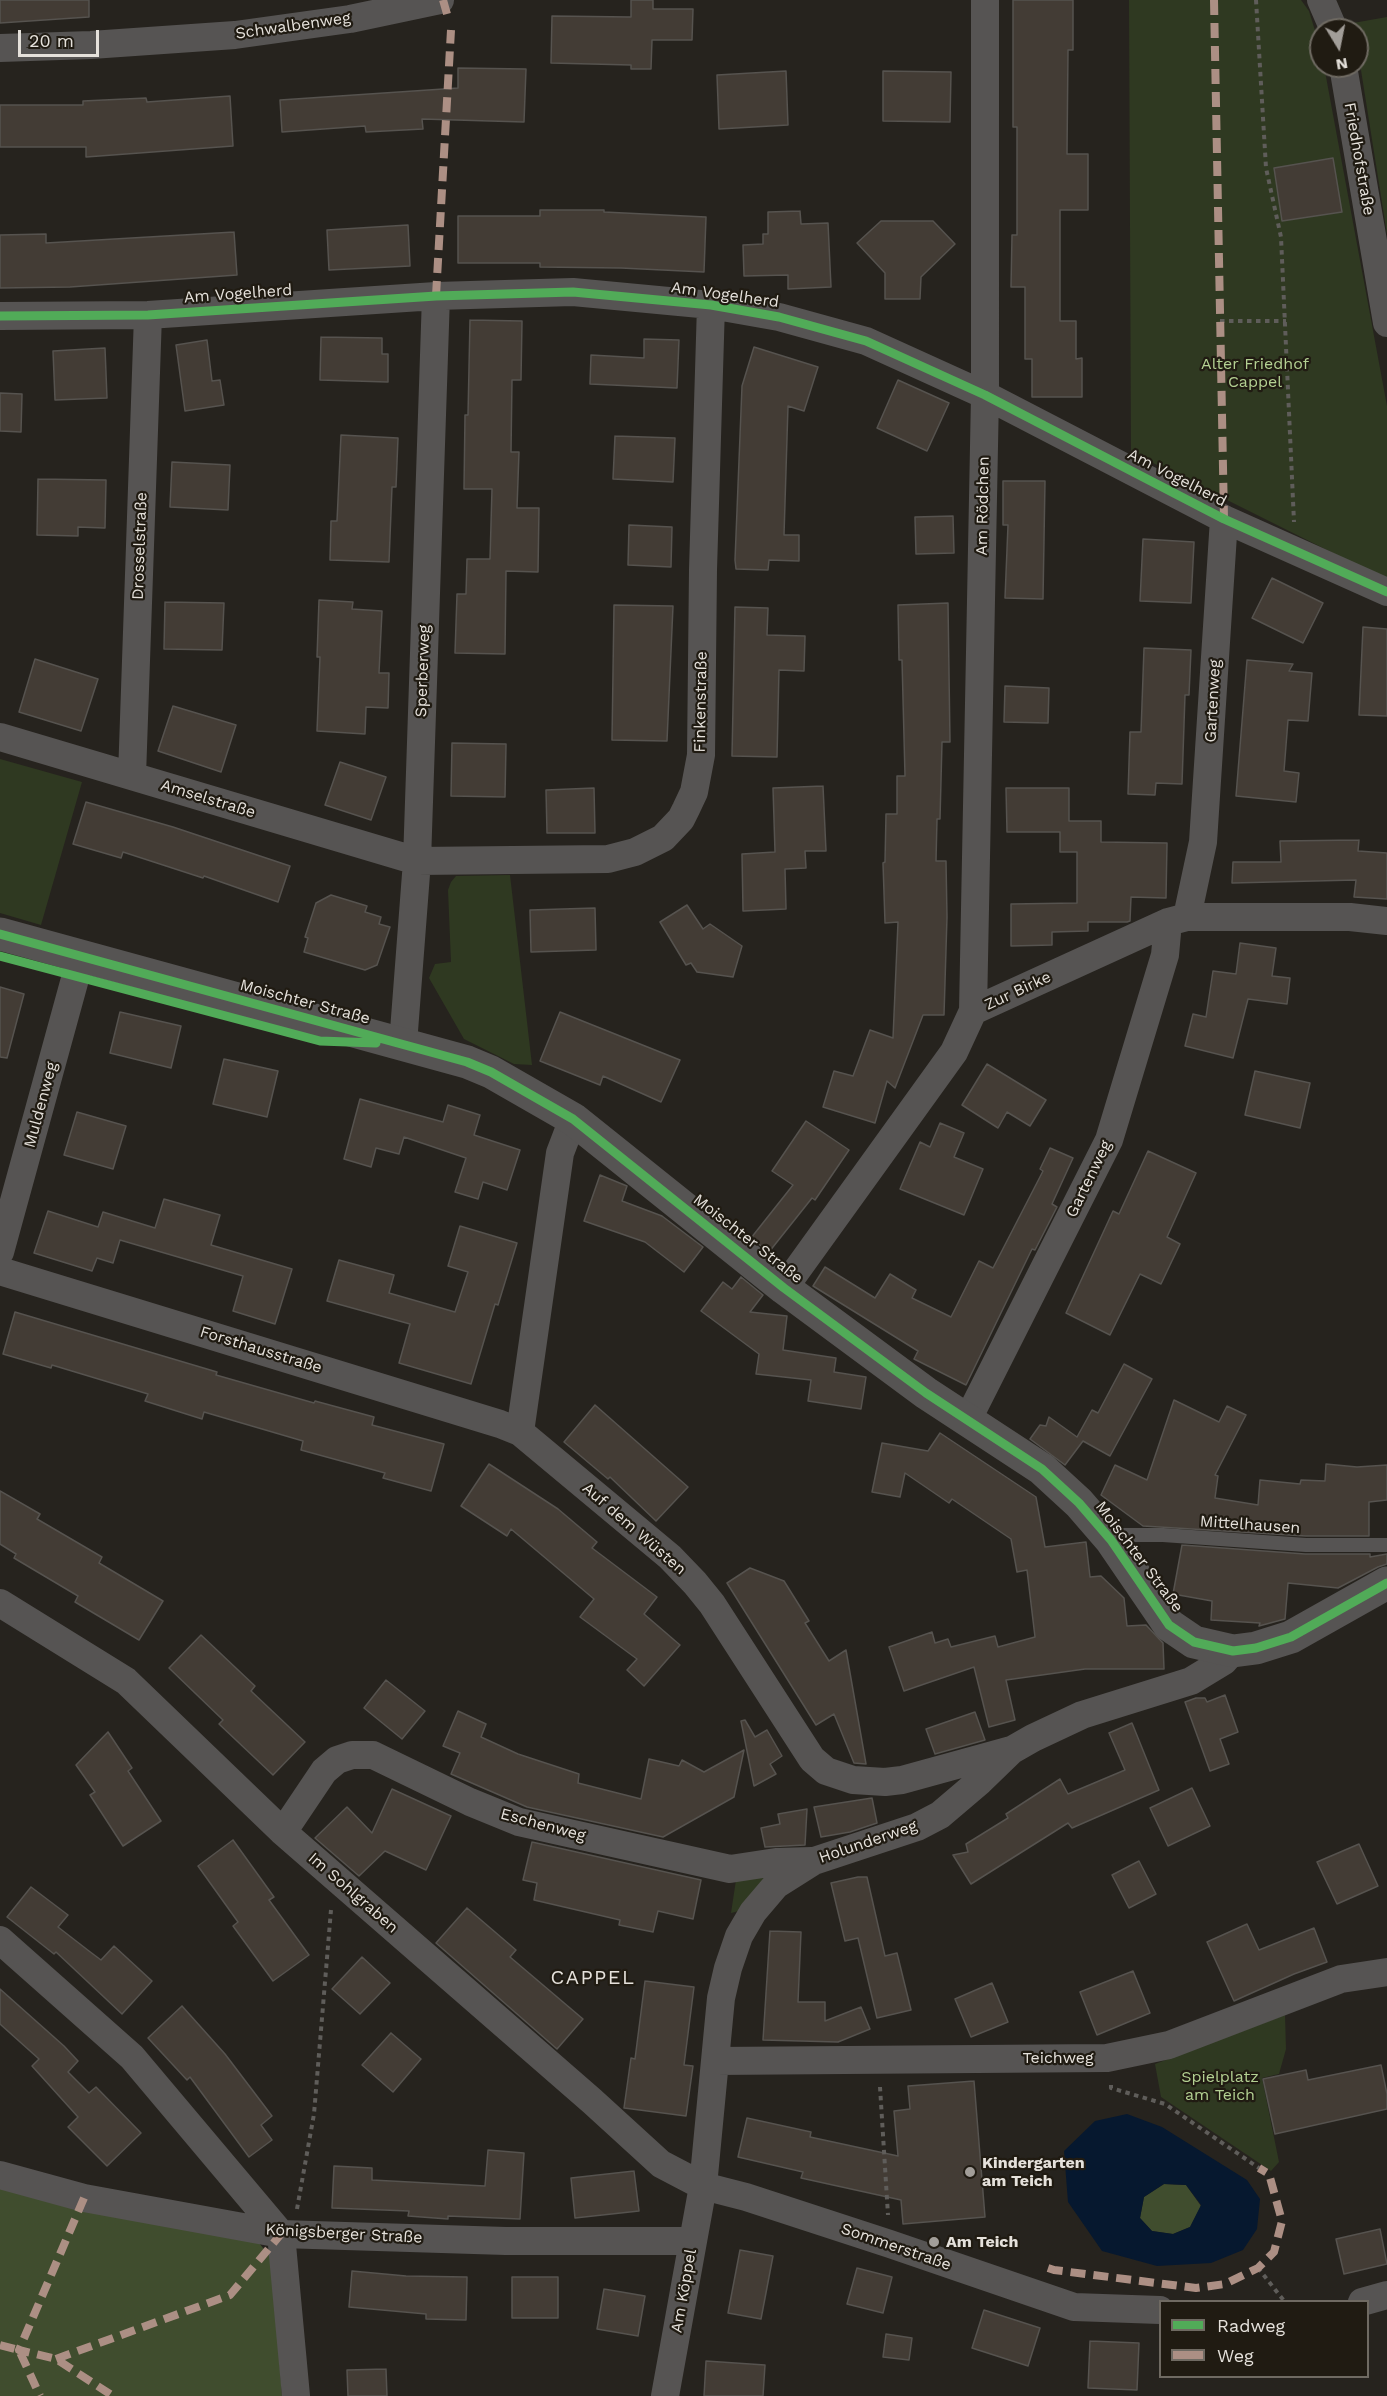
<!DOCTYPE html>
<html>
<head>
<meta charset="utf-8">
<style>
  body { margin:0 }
  #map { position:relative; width:1387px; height:2396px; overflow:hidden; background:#26231e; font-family:"Work Sans",sans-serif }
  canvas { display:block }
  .legend { position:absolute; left:1159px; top:2300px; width:210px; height:78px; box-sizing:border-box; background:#201b12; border:2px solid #6f6a62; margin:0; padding:8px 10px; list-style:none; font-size:18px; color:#e5e1db }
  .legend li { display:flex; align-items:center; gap:12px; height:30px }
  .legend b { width:30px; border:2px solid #6f6a62 }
  .north { position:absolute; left:1309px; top:18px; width:60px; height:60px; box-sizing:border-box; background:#201b12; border:2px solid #6f6a62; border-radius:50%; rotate:170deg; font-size:16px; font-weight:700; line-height:24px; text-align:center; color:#e5e1db }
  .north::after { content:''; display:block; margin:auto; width:21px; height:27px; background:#a29e99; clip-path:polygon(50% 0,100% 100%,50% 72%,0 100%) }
  .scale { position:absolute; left:18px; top:30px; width:81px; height:27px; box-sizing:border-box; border:3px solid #e5e1db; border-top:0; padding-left:8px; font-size:18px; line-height:21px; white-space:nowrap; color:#e5e1db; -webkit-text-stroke:4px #201b12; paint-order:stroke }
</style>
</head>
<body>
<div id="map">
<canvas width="1387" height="2396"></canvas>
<ul class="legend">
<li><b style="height:8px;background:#51ab58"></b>Radweg</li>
<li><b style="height:8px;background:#ac8f84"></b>Weg</li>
</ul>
<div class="north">N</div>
<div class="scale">20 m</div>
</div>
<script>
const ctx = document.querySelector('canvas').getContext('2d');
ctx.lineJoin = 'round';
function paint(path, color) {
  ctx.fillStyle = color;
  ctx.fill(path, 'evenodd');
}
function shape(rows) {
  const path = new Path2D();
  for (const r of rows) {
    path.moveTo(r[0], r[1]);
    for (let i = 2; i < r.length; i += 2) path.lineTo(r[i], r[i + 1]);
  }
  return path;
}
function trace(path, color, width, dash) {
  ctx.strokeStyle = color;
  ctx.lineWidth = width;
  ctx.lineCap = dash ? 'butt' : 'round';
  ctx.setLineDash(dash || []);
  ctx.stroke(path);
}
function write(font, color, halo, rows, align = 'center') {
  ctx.font = font + ' "Work Sans",sans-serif';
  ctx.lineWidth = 4.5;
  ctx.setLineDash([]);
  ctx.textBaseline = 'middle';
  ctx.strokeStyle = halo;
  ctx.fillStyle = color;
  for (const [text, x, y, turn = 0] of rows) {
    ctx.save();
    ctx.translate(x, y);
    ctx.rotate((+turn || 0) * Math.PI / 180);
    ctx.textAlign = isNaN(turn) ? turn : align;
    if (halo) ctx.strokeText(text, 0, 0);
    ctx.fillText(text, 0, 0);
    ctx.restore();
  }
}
const green = shape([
  [1129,0,1301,0,1309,11,1321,50,1321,66,1324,66,1387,406,1387,580,1131,452],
  [1387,17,1387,234,1357,45,1357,30,1355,30,1353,23],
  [0,759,82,782,41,925,0,913],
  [510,875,532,1065,514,1064,464,1039,429,978,435,964,451,962,448,890,451,882,456,876],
  [779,1874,743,1910,731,1913,736,1880],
  [1285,2015,1286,2049,1279,2074,1262,2078,1279,2162,1271,2171,1161,2097,1155,2064]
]);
const forest = shape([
  [0,2183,259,2243,272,2259,282,2396,0,2396],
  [1164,2184,1186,2185,1201,2206,1190,2227,1173,2234,1152,2231,1140,2218,1144,2197]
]);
const water = shape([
  [1127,2114,1162,2127,1247,2180,1260,2199,1257,2229,1243,2250,1211,2263,1157,2266,1102,2251,1068,2202,1064,2151,1095,2121],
  [1164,2184,1186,2185,1201,2205,1190,2227,1173,2234,1152,2231,1140,2218,1144,2197]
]);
const building = shape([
  [0,0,89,0,89,17,0,23,0,0],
  [631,0,653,0,653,9,693,9,692,40,652,40,651,69,631,69,631,65,551,63,552,16,631,17,631,0],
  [1013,0,1073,0,1073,50,1068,50,1067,154,1088,154,1088,210,1060,210,1060,321,1076,321,1076,359,1082,358,1082,397,1032,397,1032,359,1025,359,1025,287,1011,287,1012,235,1017,235,1017,127,1013,127,1013,0],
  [458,68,526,69,524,122,422,119,423,129,366,132,365,126,282,132,280,100,458,88,458,68],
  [786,71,788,125,719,129,717,75,786,71],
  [883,71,951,72,950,122,883,121,883,71],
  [230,96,233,146,86,157,86,147,0,147,0,105,83,105,83,101,146,98,147,102,230,96],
  [1333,158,1342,212,1282,221,1274,168,1333,158],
  [540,210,604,210,604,212,706,217,704,272,621,268,540,267,540,263,458,263,458,216,540,216,540,210],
  [800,211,801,224,828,223,831,287,788,289,788,275,744,276,743,245,763,244,763,234,768,234,768,212,800,211],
  [881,221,933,221,955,244,921,277,920,299,885,299,885,273,857,243,881,221],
  [408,225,410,266,329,270,327,230,408,225],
  [234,232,237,275,70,287,0,288,0,235,46,234,46,243,234,232],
  [470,320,522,321,521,380,512,380,511,452,519,452,517,508,539,508,538,572,506,571,505,654,455,653,457,594,466,594,467,559,490,559,492,489,464,489,465,415,468,415,470,320],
  [321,337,382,338,382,354,388,354,388,382,320,380,321,337],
  [644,339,679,340,677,388,590,384,591,355,644,358,644,339],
  [207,340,212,381,220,380,224,405,185,411,176,345,207,340],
  [754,347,818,367,804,411,788,406,784,535,799,535,799,561,769,560,768,570,736,569,735,560,742,386,754,347],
  [105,348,107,398,55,400,53,351,105,348],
  [898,380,949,403,927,451,877,428,898,380],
  [0,393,22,394,21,432,0,431,0,393],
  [341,435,398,438,396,487,392,487,389,562,330,560,331,521,337,521,341,435],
  [615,436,675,438,673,482,613,479,615,436],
  [172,462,230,465,228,510,170,507,172,462],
  [38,479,106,480,105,528,78,527,78,536,37,535,38,479],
  [1003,481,1045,481,1043,599,1005,598,1008,525,1003,525,1003,481],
  [953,516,954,553,916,554,915,517,953,516],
  [629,525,672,527,671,567,628,565,629,525],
  [1143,539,1194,542,1191,603,1140,601,1143,539],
  [1272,578,1323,603,1303,643,1252,618,1272,578],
  [319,600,353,602,352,609,382,611,379,673,389,673,388,708,366,707,365,734,317,731,320,657,317,657,319,600],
  [165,602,224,603,222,650,164,649,165,602],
  [948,603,950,742,942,742,940,819,937,819,936,861,946,861,947,917,944,1015,923,1015,895,1088,887,1081,875,1123,823,1107,834,1071,853,1076,870,1030,893,1038,898,922,885,923,883,863,885,862,886,814,897,814,897,776,905,776,902,660,899,660,898,605,948,603],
  [614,605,673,606,667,741,612,740,614,605],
  [735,607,768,608,767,635,805,636,804,671,779,670,777,757,732,756,735,607],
  [1363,627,1387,629,1387,716,1359,715,1363,627],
  [1144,648,1191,650,1189,695,1185,695,1182,784,1156,783,1155,795,1128,794,1130,732,1141,732,1144,648],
  [35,659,98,679,81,731,19,712,35,659],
  [1247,660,1293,664,1289,671,1312,673,1308,721,1288,720,1284,771,1299,773,1296,802,1236,796,1247,660],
  [1005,686,1049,688,1048,723,1004,722,1005,686],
  [173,706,236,725,221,772,158,751,173,706],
  [452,743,506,744,505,797,451,796,452,743],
  [340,762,386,777,371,820,325,805,340,762],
  [823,786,826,851,805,851,806,868,785,869,786,909,743,911,742,854,775,852,773,788,823,786],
  [594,788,595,833,547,833,546,790,594,788],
  [1006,788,1069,788,1069,821,1101,821,1101,842,1167,843,1166,898,1131,897,1130,921,1127,922,1088,922,1088,931,1052,932,1052,945,1011,946,1011,904,1077,903,1077,852,1060,852,1060,832,1007,832,1006,788],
  [86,802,173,827,290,866,278,902,204,876,203,878,123,852,121,858,73,844,86,802],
  [1359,840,1358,851,1387,853,1387,899,1354,897,1356,880,1232,883,1233,862,1281,862,1280,841,1359,840],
  [331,895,367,906,365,912,381,917,379,924,390,927,377,965,365,970,304,952,308,938,305,937,316,903,331,895],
  [687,905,703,929,710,924,742,946,733,977,697,972,691,963,686,965,660,922,687,905],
  [595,908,596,950,531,952,530,910,595,908],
  [1240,943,1276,948,1272,976,1290,978,1287,1004,1248,999,1233,1058,1185,1046,1193,1014,1206,1017,1213,971,1236,974,1240,943],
  [0,987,24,994,7,1058,0,1057,0,987],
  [120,1012,181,1026,171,1068,110,1053,120,1012],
  [560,1012,680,1060,661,1102,603,1076,600,1085,540,1061,560,1012],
  [224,1059,278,1071,267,1117,213,1104,224,1059],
  [987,1064,1046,1100,1030,1126,1007,1112,998,1128,962,1105,987,1064],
  [1255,1071,1310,1083,1300,1128,1245,1115,1255,1071],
  [360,1099,443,1122,448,1105,480,1115,474,1135,520,1150,507,1190,483,1182,478,1199,455,1192,466,1158,404,1137,399,1154,376,1148,371,1167,344,1159,360,1099],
  [77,1112,126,1126,113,1169,64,1155,77,1112],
  [806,1121,849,1150,815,1200,812,1198,769,1252,751,1238,793,1185,772,1171,806,1121],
  [940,1123,964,1133,954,1157,983,1169,964,1215,900,1189,920,1142,930,1147,940,1123],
  [1050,1148,1073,1158,1052,1204,1057,1207,1035,1250,1032,1249,966,1385,914,1359,918,1351,813,1286,825,1267,875,1298,890,1274,916,1290,912,1298,951,1317,979,1261,993,1268,1043,1171,1040,1169,1050,1148],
  [1148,1151,1196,1173,1167,1237,1180,1244,1161,1284,1140,1274,1110,1335,1066,1313,1113,1211,1119,1214,1148,1151],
  [600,1175,627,1186,622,1201,662,1216,703,1247,684,1272,645,1242,584,1221,600,1175],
  [164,1199,220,1215,211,1245,292,1269,275,1324,233,1311,243,1276,120,1240,113,1263,97,1258,92,1271,34,1253,48,1211,98,1227,103,1212,155,1228,164,1199],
  [460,1226,517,1243,498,1305,495,1304,471,1384,399,1363,410,1324,327,1301,339,1260,394,1275,389,1293,455,1312,468,1272,448,1266,460,1226],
  [741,1277,763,1295,750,1312,787,1316,783,1350,836,1358,834,1372,866,1377,861,1409,808,1401,811,1380,756,1374,759,1354,701,1311,723,1282,732,1289,741,1277],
  [15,1312,217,1372,216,1375,314,1403,315,1401,374,1417,372,1425,444,1444,431,1491,383,1478,385,1473,301,1450,303,1441,204,1412,202,1419,145,1401,148,1394,52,1365,51,1368,3,1354,15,1312],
  [1124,1364,1152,1379,1110,1456,1083,1441,1065,1465,1030,1439,1040,1425,1046,1426,1049,1417,1077,1437,1092,1410,1098,1413,1124,1364],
  [1174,1400,1219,1422,1227,1406,1246,1415,1215,1475,1218,1476,1215,1498,1258,1505,1260,1480,1300,1484,1301,1480,1325,1481,1326,1464,1357,1467,1387,1465,1387,1500,1369,1502,1369,1536,1306,1536,1143,1526,1101,1495,1115,1465,1147,1480,1174,1400],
  [595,1405,688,1487,656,1521,610,1477,608,1479,564,1442,595,1405],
  [940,1433,1036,1497,1045,1547,1086,1542,1090,1577,1101,1576,1124,1598,1127,1626,1146,1625,1163,1643,1164,1669,1085,1669,1006,1680,1015,1720,989,1727,974,1667,904,1691,889,1647,932,1632,935,1643,948,1639,951,1647,995,1636,998,1647,1035,1637,1027,1570,1017,1572,1011,1539,952,1499,949,1503,905,1473,900,1497,872,1492,882,1443,928,1451,940,1433],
  [489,1464,558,1509,597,1542,592,1548,657,1597,644,1614,680,1645,644,1686,627,1670,637,1659,580,1617,594,1599,511,1529,507,1536,461,1506,489,1464],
  [0,1491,40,1514,37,1519,102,1557,99,1563,163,1601,139,1640,75,1602,78,1596,14,1558,16,1554,0,1544,0,1491],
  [1182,1545,1305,1554,1370,1554,1370,1557,1387,1554,1387,1564,1378,1567,1338,1588,1288,1583,1285,1619,1259,1626,1260,1623,1211,1620,1212,1601,1173,1594,1182,1545],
  [750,1568,784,1581,809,1621,805,1623,829,1661,846,1650,866,1764,854,1763,834,1714,816,1725,727,1583,750,1568],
  [201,1635,255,1686,251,1691,305,1742,273,1775,219,1724,223,1720,169,1668,201,1635],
  [386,1680,425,1711,402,1739,364,1708,386,1680],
  [1225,1695,1238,1732,1220,1739,1229,1764,1210,1771,1185,1702,1196,1698,1205,1698,1207,1702,1225,1695],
  [458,1711,486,1724,481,1737,518,1754,579,1774,578,1783,641,1799,649,1759,679,1766,682,1760,704,1772,744,1750,734,1797,663,1837,527,1807,451,1774,460,1753,443,1746,458,1711],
  [975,1712,985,1740,935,1754,926,1729,975,1712],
  [745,1720,755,1737,767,1730,782,1756,770,1764,776,1774,754,1786,741,1721,745,1720],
  [1132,1723,1159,1790,1072,1828,1068,1823,971,1884,953,1855,968,1852,966,1844,1008,1818,1006,1814,1060,1779,1068,1794,1125,1770,1109,1733,1132,1723],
  [108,1732,132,1768,128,1771,161,1821,123,1846,90,1795,95,1792,76,1765,108,1732],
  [1192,1788,1210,1826,1168,1846,1150,1808,1192,1788],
  [392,1789,451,1816,426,1870,385,1851,359,1876,315,1838,347,1807,372,1833,392,1789],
  [872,1798,877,1823,850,1832,821,1837,814,1807,872,1798],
  [807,1809,805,1845,765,1847,761,1828,780,1824,778,1814,807,1809],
  [233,1840,274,1897,269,1900,309,1955,273,1981,233,1926,238,1922,198,1866,233,1840],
  [532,1842,701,1880,693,1919,658,1911,653,1932,619,1925,620,1920,534,1900,537,1883,523,1880,532,1842],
  [1359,1844,1378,1886,1337,1904,1317,1862,1359,1844],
  [1139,1861,1156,1894,1129,1908,1112,1875,1139,1861],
  [858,1877,867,1877,885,1956,897,1953,911,2010,877,2018,858,1938,845,1941,831,1883,858,1877],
  [31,1887,68,1915,58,1927,89,1951,101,1960,114,1946,152,1981,122,2014,56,1952,54,1954,7,1917,31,1887],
  [467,1908,516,1950,510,1957,583,2019,557,2049,436,1943,467,1908],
  [1247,1924,1259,1950,1314,1928,1327,1962,1294,1974,1234,2001,1207,1942,1247,1924],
  [770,1931,801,1932,798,2002,825,2002,825,2021,861,2007,870,2029,838,2042,763,2040,770,1931],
  [362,1957,390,1983,360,2014,332,1989,362,1957],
  [1133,1971,1150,2013,1097,2035,1080,1992,1133,1971],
  [645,1981,694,1987,684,2065,693,2066,686,2116,624,2108,631,2058,635,2059,645,1981],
  [992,1983,1008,2022,971,2037,955,1999,992,1983],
  [0,1989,64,2046,78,2061,68,2072,89,2093,96,2087,141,2133,107,2166,68,2127,78,2117,32,2066,39,2059,0,2024,0,1989],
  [182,2006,225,2054,272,2116,261,2125,272,2140,249,2157,190,2077,187,2080,148,2038,182,2006],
  [391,2033,421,2059,393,2092,362,2065,391,2033],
  [1381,2065,1387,2094,1387,2109,1275,2134,1263,2079,1306,2070,1308,2080,1381,2065],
  [974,2081,985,2217,903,2224,901,2200,801,2178,803,2172,738,2157,747,2118,811,2132,810,2137,898,2156,894,2111,910,2109,908,2086,974,2081],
  [488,2150,524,2153,520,2219,448,2216,448,2219,408,2216,409,2211,332,2208,334,2166,372,2168,372,2180,485,2186,488,2150],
  [634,2171,639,2211,575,2218,571,2178,634,2171],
  [1380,2229,1387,2264,1344,2274,1336,2239,1380,2229],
  [740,2250,773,2256,761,2319,728,2313,740,2250],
  [857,2268,892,2277,883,2313,847,2304,857,2268],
  [352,2271,406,2276,467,2277,466,2320,426,2319,426,2314,349,2307,352,2271],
  [512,2277,558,2277,558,2318,512,2318,512,2277],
  [604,2289,645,2296,638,2336,597,2329,604,2289],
  [984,2310,1040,2328,1028,2366,972,2348,984,2310],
  [886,2334,912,2338,909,2360,883,2357,886,2334],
  [1090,2341,1139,2343,1137,2390,1088,2388,1090,2341],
  [706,2361,765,2365,763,2396,704,2396,706,2361],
  [386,2369,387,2396,348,2396,347,2370,386,2369]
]);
const path = shape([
  [1256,0,1266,168,1281,237,1294,522],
  [1220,321,1286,321],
  [1111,2085,1111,2088,1165,2104,1259,2168],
  [880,2087,888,2215],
  [297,2209,314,2114,331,1910],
  [1258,2268,1285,2302]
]);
const service = shape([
  [1112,1540,1121,1535,1163,1535,1306,1545,1387,1545]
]);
const minor = shape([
  [1321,0,1334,30],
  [0,48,91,45,235,35,350,19,440,0],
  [1343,66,1387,323],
  [0,316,148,315,436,296,573,292,711,305,779,317,866,341,985,395,1224,519,1387,592],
  [0,737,417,861,608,859,635,852,663,838,681,819,686,809,694,792,701,755,703,570,711,305],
  [132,776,148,315],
  [1187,917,1203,842,1224,519],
  [973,1011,985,395,985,0],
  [403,1044,417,861,436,296],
  [573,1119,560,1153,520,1432,670,1557,695,1583,712,1604,812,1759,826,1771,853,1780,885,1782,902,1780,1011,1750],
  [0,1252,81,957],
  [0,1271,500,1424,520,1432],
  [784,1288,954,1052,973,1011,1168,922,1187,917,1350,917,1387,921],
  [968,1419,1109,1140,1165,955,1168,922],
  [0,1603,126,1681,283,1832,592,2101,661,2164,703,2186,746,2197,890,2244,1074,2307,1160,2310],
  [283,1832,324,1771,337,1760,352,1755,373,1755,470,1802,519,1822,730,1869,776,1862,812,1861],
  [0,1940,132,2057,281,2234,296,2396],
  [715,2061,1107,2058,1169,2045,1341,1979,1387,1972],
  [0,2175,84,2198,281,2234,506,2241,693,2241],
  [1362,2302,1387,2295],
  [665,2396,703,2186,721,1998,728,1968,739,1936,753,1912,776,1885,814,1861,917,1827,940,1815,980,1781,1012,1750,1033,1738,1082,1715,1191,1681,1224,1661,1233,1651]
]);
const tertiary = shape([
  [0,934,467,1062,491,1072,573,1119,784,1288,926,1393,1042,1469,1079,1503,1111,1540,1169,1625,1194,1642,1233,1651,1256,1648,1291,1637,1387,1583]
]);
const quiet = shape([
  [443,0,447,14],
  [1214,0,1224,519],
  [436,296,451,30],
  [84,2198,19,2350,56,2359,113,2396],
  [1048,2268,1054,2270,1196,2288,1225,2284,1258,2268,1274,2252,1282,2221,1269,2174,1259,2168],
  [0,2345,19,2350,40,2396],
  [56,2359,230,2295,281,2234]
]);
const cycleway = shape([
  [0,316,148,315,436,296,573,292,711,305,779,317,866,341,985,395,1224,519,1387,592],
  [0,934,467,1062,491,1072,573,1119,784,1288,926,1393,1042,1469,1079,1503,1111,1540,1169,1625,1194,1642,1233,1651,1256,1648,1291,1637,1387,1583],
  [0,956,320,1041,376,1043]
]);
const markers = [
  [970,2172,6,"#a29e99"],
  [934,2242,6,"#a29e99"]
];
const streetNames = [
  ["Schwalbenweg",293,26,-8],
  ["Friedhofstraße",1359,159,80],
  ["Am Vogelherd",238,294,-4],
  ["Am Vogelherd",725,295,8],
  ["Am Vogelherd",1177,478,27],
  ["Am Rödchen",983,506,-89],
  ["Drosselstraße",140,546,-88],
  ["Sperberweg",423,671,-88],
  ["Gartenweg",1213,701,-87],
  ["Finkenstraße",701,702,-89],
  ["Amselstraße",208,799,17],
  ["Zur Birke",1018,991,-25],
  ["Moischter Straße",305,1002,15],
  ["Muldenweg",41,1105,-75],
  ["Gartenweg",1089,1179,-64],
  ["Moischter Straße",748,1239,38],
  ["Forsthausstraße",261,1350,17],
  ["Mittelhausen",1250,1525,4],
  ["Auf dem Wüsten",634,1529,41],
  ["Moischter Straße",1139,1557,53],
  ["Eschenweg",543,1825,15],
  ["Holunderweg",868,1842,-19],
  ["Im Sohlgraben",353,1893,41],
  ["Teichweg",1058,2058],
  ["Königsberger Straße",344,2234,3],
  ["Sommerstraße",896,2247,19],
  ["Am Köppel",684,2291,-80]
];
const parkNames = [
  ["Alter Friedhof",1255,364],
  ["Cappel",1255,382],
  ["Spielplatz",1220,2077],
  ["am Teich",1220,2095]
];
const poiNames = [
  ["Kindergarten",982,2163],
  ["am Teich",982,2181],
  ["Am Teich",946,2242]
];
const quarterNames = [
  ["CAPPEL",593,1978]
];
paint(green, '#2f3921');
paint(forest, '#404d2e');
paint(water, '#06182f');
paint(building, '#433c35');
trace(building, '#56534f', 1.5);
trace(path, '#5f5d5a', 4, [4.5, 4.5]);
trace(service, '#565453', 14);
trace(minor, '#565453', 28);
trace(tertiary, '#565453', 33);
trace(quiet, '#ac8f84', 8, [15, 8]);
trace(cycleway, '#51ab58', 9);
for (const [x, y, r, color] of markers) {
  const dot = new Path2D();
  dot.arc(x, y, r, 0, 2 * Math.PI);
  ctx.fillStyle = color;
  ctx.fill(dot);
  trace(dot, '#201b12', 2);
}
write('16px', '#e5e1db', '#201b12', streetNames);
write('16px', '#b3d092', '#201b12', parkNames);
write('bold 16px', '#e5e1db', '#201b12', poiNames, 'left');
ctx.letterSpacing = '1.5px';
write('20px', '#e5e1db', '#201b12', quarterNames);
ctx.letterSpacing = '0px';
</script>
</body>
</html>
